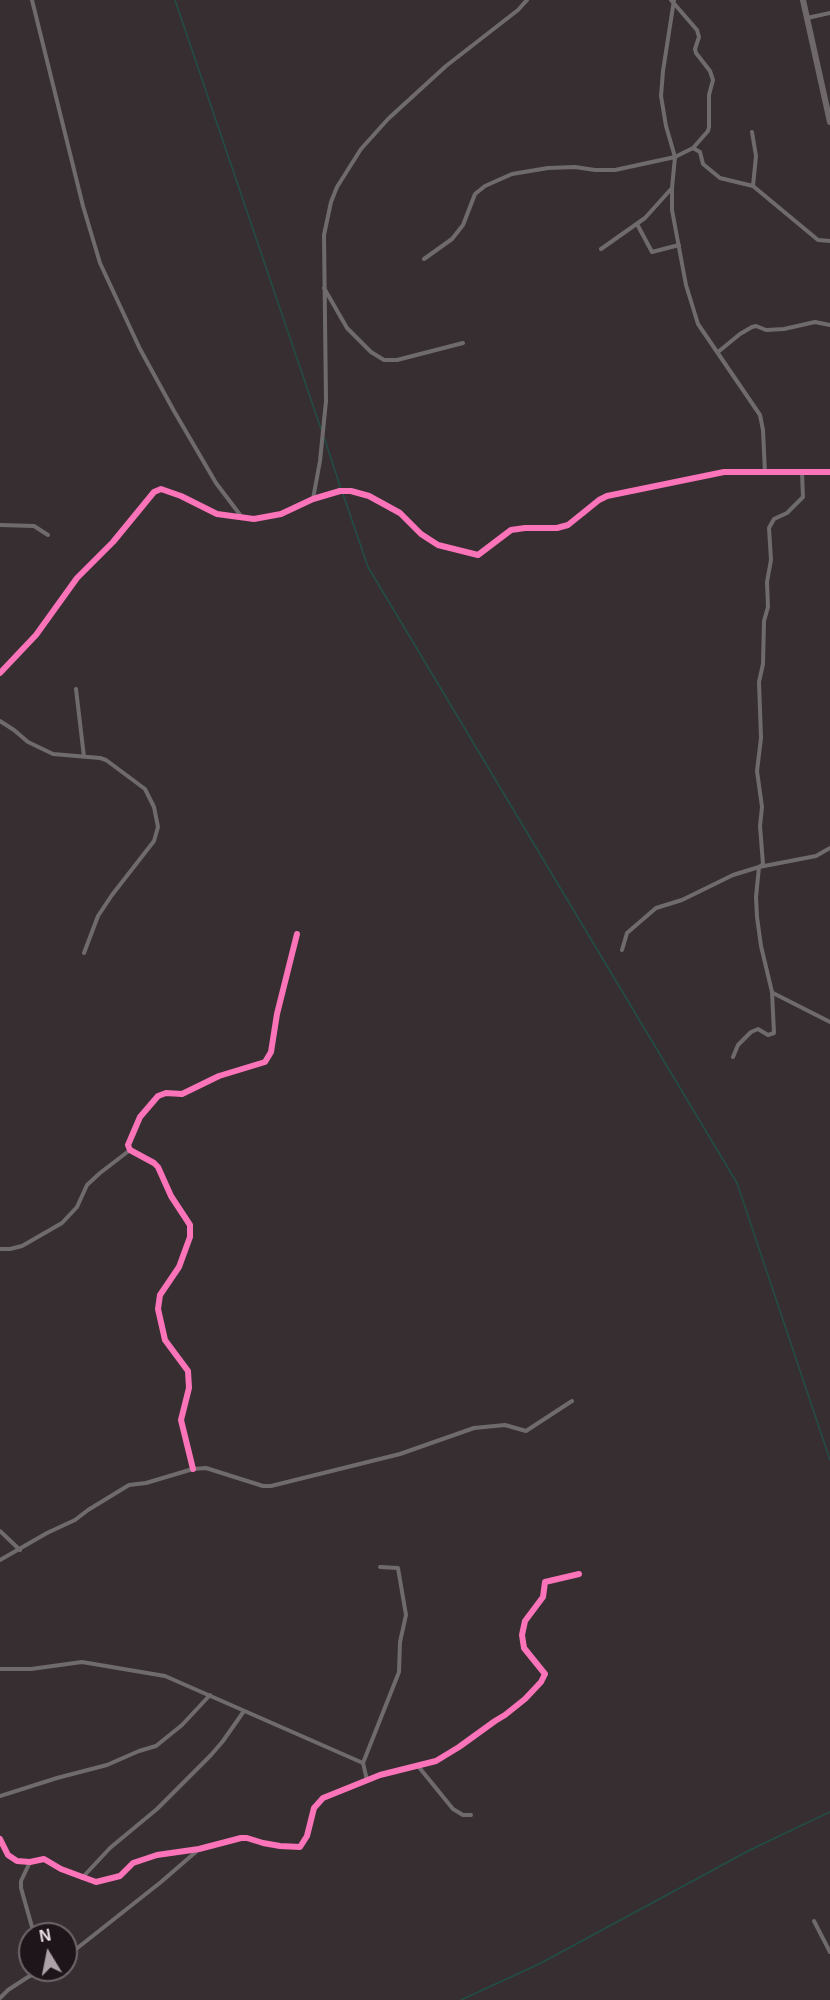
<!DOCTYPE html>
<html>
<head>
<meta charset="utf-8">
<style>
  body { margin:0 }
  #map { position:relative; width:830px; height:2000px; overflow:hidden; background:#372e32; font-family:Arial,sans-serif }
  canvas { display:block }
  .north { position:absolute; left:18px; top:1922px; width:60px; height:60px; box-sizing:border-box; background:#1d1519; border:2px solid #70676b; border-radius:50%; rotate:350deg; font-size:16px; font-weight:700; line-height:24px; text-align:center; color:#ede1e6 }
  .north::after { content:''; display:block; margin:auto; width:21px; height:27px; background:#ada2a7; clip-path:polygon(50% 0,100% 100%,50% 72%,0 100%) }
</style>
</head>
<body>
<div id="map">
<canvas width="830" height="2000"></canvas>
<div class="north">N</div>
</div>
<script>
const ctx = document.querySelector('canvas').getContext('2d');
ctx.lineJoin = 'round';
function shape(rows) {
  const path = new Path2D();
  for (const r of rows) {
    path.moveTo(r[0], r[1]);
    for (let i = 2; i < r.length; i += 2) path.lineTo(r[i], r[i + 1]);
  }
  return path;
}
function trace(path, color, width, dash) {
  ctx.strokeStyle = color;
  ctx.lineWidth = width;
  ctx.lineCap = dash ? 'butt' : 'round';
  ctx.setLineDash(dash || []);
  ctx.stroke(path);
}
const stream = shape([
  [175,0,321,429],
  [324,437,341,489],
  [343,494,368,567,737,1183,830,1460],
  [461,2000,541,1963,750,1850,830,1812]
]);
const minor = shape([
  [32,0,83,206,100,263,140,349,174,411,216,483,241,516],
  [674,0,663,71,661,96,666,126,675,157,672,188,672,210,686,285,698,324,760,415,763,430,765,473],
  [807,18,830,13],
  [752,132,756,156,753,186],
  [693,148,700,152,703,164,720,178,753,186,818,240,830,241],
  [637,224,652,252,679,245],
  [601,249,645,218,672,188],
  [424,259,452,239,463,225,475,194,485,186,512,174,548,168,575,167,595,170,615,170,675,157,693,148,708,131,709,127,709,95,713,80,710,71,696,53,695,49,699,37,697,30,671,0],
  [324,288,347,328,371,352,384,360,397,360,463,343],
  [718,352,740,334,752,327,756,326,766,330,784,329,815,322,830,325],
  [313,499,320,461,326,401,324,235,331,202,337,187,361,149,388,119,446,66,518,10,527,0],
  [0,525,34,526,48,535],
  [0,673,36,635,77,578,113,542,145,503,154,492,161,489,181,496,217,514,254,519,281,514,313,499,340,491,351,491,369,496,400,513,421,534,438,545,478,555,511,530,525,528,557,528,568,525,599,500,607,496,724,472,830,472],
  [76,689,84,757],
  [0,721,14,730,28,742,53,754,100,758,106,760,145,789,154,807,158,827,154,841,112,895,98,916,84,953],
  [622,950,627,933,656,908,682,900,733,875,759,867,816,856,830,848],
  [773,993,830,1022],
  [733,1057,738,1045,751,1032,758,1029,768,1035,774,1033,772,992,761,946,757,917,756,897,759,867,763,864,760,826,762,807,757,771,761,738,759,682,763,664,764,621,768,607,767,582,771,560,769,528,774,519,787,513,803,497,802,473],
  [0,1249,10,1249,22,1246,62,1223,77,1207,87,1185,100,1173,130,1150],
  [193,1469,181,1420,189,1388,188,1371,165,1340,158,1309,160,1295,179,1267,190,1237,190,1225,171,1196,158,1167,154,1163,130,1150,128,1145,140,1117,158,1096,166,1093,182,1094,219,1076,265,1062,271,1052,277,1014,297,934],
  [0,1531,20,1550],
  [0,1560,47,1533,75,1520,88,1510,129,1485,146,1483,193,1469,206,1468,263,1486,271,1486,400,1454,474,1428,505,1425,526,1431,572,1401],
  [0,1669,31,1669,82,1662,165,1676,363,1763],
  [418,1766,453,1809,463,1815,471,1815],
  [367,1780,363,1763,399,1672,400,1642,406,1615,398,1568,380,1567],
  [0,1796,57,1778,107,1765,139,1751,156,1746,182,1725,210,1695],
  [0,1839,8,1855,17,1861,30,1862,44,1859,61,1869,96,1882,120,1876,133,1863,157,1855,199,1849,241,1838,247,1838,263,1843,280,1846,300,1847,307,1836,314,1808,323,1798,380,1775,436,1761,459,1747,495,1721,505,1715,525,1699,541,1682,545,1674,524,1648,522,1635,525,1621,543,1597,545,1582,579,1574],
  [30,1862,21,1881,21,1888,34,1934],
  [82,1878,110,1848,157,1809,211,1755,223,1741,244,1711],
  [814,1921,830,1952],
  [66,1957,161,1882,198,1850],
  [0,1998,8,1990,28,1977,43,1970]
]);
const highway = shape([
  [803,0,830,122]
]);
const cycleway = shape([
  [0,673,36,635,77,578,113,542,145,503,154,492,161,489,181,496,217,514,254,519,281,514,313,499,340,491,351,491,369,496,400,513,421,534,438,545,478,555,511,530,525,528,557,528,568,525,599,500,607,496,724,472,830,472],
  [193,1469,181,1420,189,1388,188,1371,165,1340,158,1309,160,1295,179,1267,190,1237,190,1225,171,1196,158,1167,154,1163,130,1150,128,1145,140,1117,158,1096,166,1093,182,1094,219,1076,265,1062,271,1052,277,1014,297,934],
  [0,1839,8,1855,17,1861,30,1862,44,1859,61,1869,96,1882,120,1876,133,1863,157,1855,199,1849,241,1838,247,1838,263,1843,280,1846,300,1847,307,1836,314,1808,323,1798,380,1775,436,1761,459,1747,495,1721,505,1715,525,1699,541,1682,545,1674,524,1648,522,1635,525,1621,543,1597,545,1582,579,1574]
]);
trace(stream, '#214f46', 1.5);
trace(minor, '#6f6b6d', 4);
trace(highway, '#6e686b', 6);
trace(cycleway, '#fb73b8', 6);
</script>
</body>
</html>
